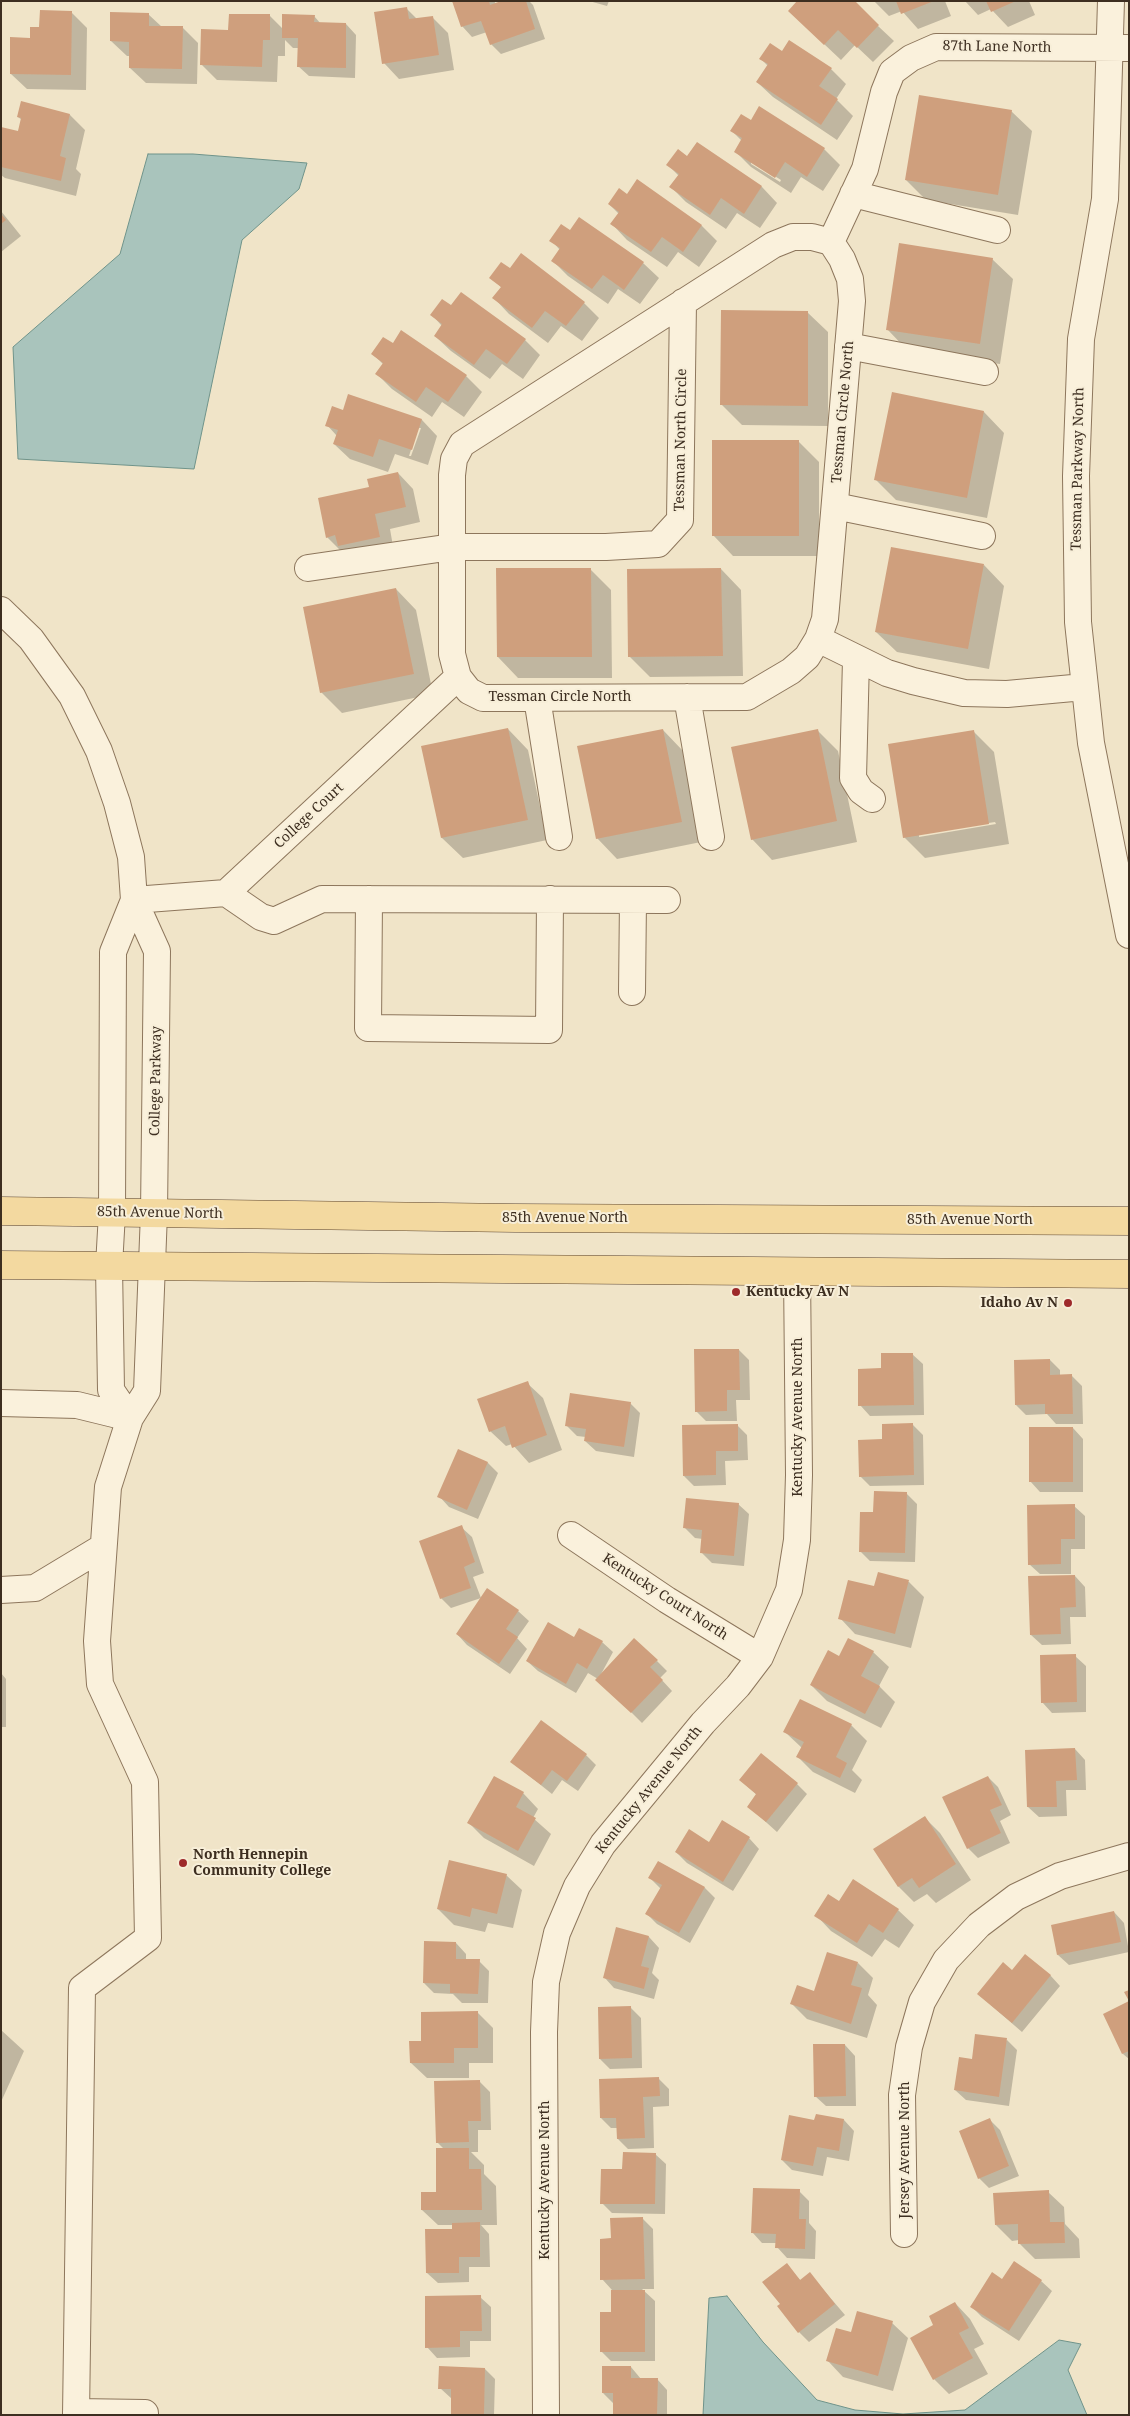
<!DOCTYPE html>
<html>
<head>
<meta charset="utf-8">
<style>
  body { margin:0 }
  #map { position:relative; width:1130px; height:2416px; overflow:hidden; background:#f0e4c8; font-family:"Noto Serif",serif }
  canvas { display:block }
  .frame { position:absolute; inset:0; border:2px solid #3d2e20; pointer-events:none }
</style>
</head>
<body>
<div id="map">
<canvas width="1130" height="2416"></canvas>
<div class="frame"></div>
</div>
<script>
const ctx = document.querySelector('canvas').getContext('2d');
ctx.lineJoin = 'round';
function paint(path, color) {
  ctx.fillStyle = color;
  ctx.fill(path, 'evenodd');
}
function shape(rows) {
  const path = new Path2D();
  for (const r of rows) {
    path.moveTo(r[0], r[1]);
    for (let i = 2; i < r.length; i += 2) path.lineTo(r[i], r[i + 1]);
  }
  return path;
}
function trace(path, color, width, dash) {
  ctx.strokeStyle = color;
  ctx.lineWidth = width;
  ctx.lineCap = dash ? 'butt' : 'round';
  ctx.setLineDash(dash || []);
  ctx.stroke(path);
}
function write(font, color, halo, rows, align = 'center') {
  ctx.font = font + ' "Noto Serif",serif';
  ctx.lineWidth = 4;
  ctx.setLineDash([]);
  ctx.textBaseline = 'middle';
  ctx.strokeStyle = halo;
  ctx.fillStyle = color;
  for (const [text, x, y, turn = 0] of rows) {
    ctx.save();
    ctx.translate(x, y);
    ctx.rotate((+turn || 0) * Math.PI / 180);
    ctx.textAlign = isNaN(turn) ? turn : align;
    if (halo) ctx.strokeText(text, 0, 0);
    ctx.fillText(text, 0, 0);
    ctx.restore();
  }
}
const water = shape([
  [148,154,193,154,307,163,299,189,242,240,194,469,18,459,13,347,120,254,148,154],
  [727,2296,763,2342,817,2400,855,2410,903,2414,965,2410,1059,2340,1081,2344,1068,2370,1087,2415,703,2415,709,2298,727,2296]
]);
const shadow = shape([
  [455,1,494,1,496,4,505,1,529,1,533,5,545,39,501,54,491,44,487,32,472,37,462,26],
  [589,1,609,1,607,6],
  [874,1,945,1,951,16,918,29,902,11,889,16],
  [965,1,1029,1,1035,15,1008,27,991,9,978,15],
  [406,8,417,19,432,17,448,33,454,70,399,79,384,63],
  [71,12,87,28,86,90,27,89,11,74,31,39,41,28],
  [148,14,162,27,182,27,198,43,197,84,146,83,130,68,130,56,127,56,111,41],
  [270,16,283,29,314,16,321,24,346,24,356,35,355,78,309,76,298,66,299,48,293,48,285,40,285,56,278,56,277,82,217,80,202,65,230,31],
  [805,26,878,26,894,41,873,62,855,45,841,60],
  [783,52,831,69,846,84,836,99,853,116,837,140,773,97,757,82,768,66,761,59],
  [760,108,824,149,840,165,823,191,801,177,791,193,751,167,735,151,742,141,732,131,751,122],
  [751,161,781,180,780,182,751,164],
  [1011,111,1032,131,1018,215,926,200,906,180],
  [70,115,85,130,76,169,81,174,76,196,5,178,1,175,1,128,18,132,22,120,18,117],
  [697,143,762,187,777,203,760,228,737,213,726,229,686,202,671,187,679,176,668,165,687,157],
  [638,181,702,226,717,241,699,267,678,252,667,267,627,240,612,224,619,214,609,204,627,196],
  [1,211,21,236,1,252],
  [570,232,643,263,659,278,640,304,618,289,608,304,568,276,553,261,560,250,551,240],
  [992,259,1013,279,1000,364,908,351,888,330],
  [491,277,584,303,599,318,582,341,561,326,548,343,509,314,494,298,502,288],
  [452,307,525,340,540,355,523,379,502,364,490,379,451,351,435,336,442,326,432,315],
  [807,312,828,332,828,426,742,425,722,405],
  [393,345,466,376,482,392,464,417,442,402,432,417,392,389,377,374,383,364,373,354],
  [893,394,984,412,1004,433,987,518,896,500,875,479],
  [348,396,422,420,437,436,428,465,395,454,388,472,350,459,334,444,337,436,327,425,344,411],
  [418,428,421,428,411,456,409,456],
  [798,441,819,462,819,556,733,556,713,535],
  [398,473,413,489,420,522,390,529,394,552,342,552,327,537,370,488],
  [984,565,1004,586,989,669,897,652,876,632],
  [721,569,741,590,743,676,650,677,630,657],
  [591,570,611,590,612,678,518,678,498,657],
  [396,589,416,610,433,694,342,713,321,692],
  [508,729,528,750,547,840,463,858,442,838,423,747],
  [663,730,683,751,701,842,617,859,597,838],
  [817,730,838,751,857,842,772,860,752,839],
  [974,732,994,752,1009,844,925,858,904,837],
  [995,822,996,824,919,837,919,834],
  [739,1350,749,1360,750,1400,736,1400,737,1421,706,1421,696,1411],
  [912,1354,923,1364,924,1415,870,1416,860,1405,882,1370],
  [1050,1360,1060,1370,1060,1376,1071,1375,1082,1386,1083,1424,1056,1424,1047,1414,1026,1415,1016,1405],
  [527,1383,543,1398,562,1450,529,1463,512,1444,506,1446,490,1431],
  [630,1403,640,1413,634,1457,596,1451,585,1441,586,1437,577,1436,567,1426],
  [737,1425,747,1435,748,1460,725,1461,726,1485,694,1486,684,1476],
  [913,1425,923,1435,924,1485,870,1486,860,1476,883,1440],
  [1073,1428,1083,1439,1083,1492,1040,1492,1030,1481],
  [459,1451,488,1463,498,1473,478,1519,449,1507,439,1496],
  [906,1493,917,1504,915,1562,870,1561,860,1551],
  [738,1504,749,1514,744,1566,712,1563,702,1553,703,1539,695,1538,684,1527],
  [1074,1506,1085,1516,1085,1549,1071,1549,1071,1574,1040,1574,1029,1564],
  [461,1527,472,1537,484,1573,473,1577,481,1598,451,1608,441,1598],
  [879,1574,909,1582,924,1597,911,1648,855,1634,840,1618,875,1588],
  [1075,1576,1085,1587,1086,1617,1070,1617,1071,1644,1042,1645,1031,1635],
  [518,1611,529,1621,517,1638,527,1649,510,1674,467,1645,457,1634],
  [574,1638,602,1642,613,1652,600,1676,657,1661,667,1671,660,1678,672,1691,642,1723,598,1679,588,1673,576,1693,538,1671,527,1661],
  [873,1652,889,1667,879,1686,895,1702,881,1728,827,1701,811,1685,840,1657],
  [1075,1656,1086,1666,1086,1712,1052,1713,1042,1702],
  [1,1673,6,1679,6,1727,1,1727],
  [851,1725,867,1741,852,1770,862,1780,855,1793,813,1772,798,1757,802,1748,785,1732],
  [1075,1749,1085,1760,1086,1790,1066,1790,1067,1816,1039,1817,1028,1807],
  [586,1755,596,1765,578,1791,562,1780,552,1794,512,1762],
  [988,1777,998,1787,1011,1815,1000,1821,1010,1843,978,1858,968,1848],
  [740,1780,797,1784,807,1794,777,1832,748,1806,757,1795],
  [523,1793,538,1809,533,1818,551,1834,534,1866,484,1838,469,1823],
  [924,1817,940,1833,971,1880,936,1903,927,1894,914,1902,899,1887,875,1850],
  [749,1838,759,1849,733,1891,687,1863,676,1852,709,1843],
  [659,1862,705,1888,715,1898,690,1943,657,1924,647,1914,661,1889,650,1878],
  [506,1875,522,1890,513,1928,488,1923,485,1932,454,1925,438,1909],
  [839,1903,898,1910,914,1925,899,1948,885,1939,872,1957,831,1931,816,1915],
  [1114,1912,1124,1923,1129,1952,1069,1965,1058,1955,1052,1926],
  [617,1928,649,1937,659,1948,652,1973,659,1980,654,1999,614,1988,604,1977],
  [456,1943,466,1954,466,1960,479,1961,489,1971,488,2003,462,2003,453,1994,434,1993,424,1983],
  [858,1963,873,1978,868,1995,877,2005,867,2038,807,2019,792,2004,815,1992],
  [1013,1972,1050,1975,1060,1986,1022,2032,978,1994],
  [1129,2002,1129,2059,1123,2054],
  [631,2008,641,2018,642,2068,610,2069,600,2059],
  [477,2012,493,2028,493,2063,469,2063,469,2078,427,2078,411,2063],
  [1,2030,24,2051,1,2102],
  [1007,2040,1017,2050,1009,2106,966,2100,955,2090,973,2061],
  [845,2045,855,2056,856,2106,826,2106,815,2096],
  [659,2079,669,2089,669,2106,653,2107,654,2148,628,2149,618,2139,618,2128,611,2128,601,2118],
  [480,2082,490,2092,491,2130,478,2130,478,2152,471,2152,484,2165,484,2174,496,2186,497,2225,481,2225,489,2234,490,2267,469,2267,469,2282,438,2283,427,2273,453,2230,453,2225,438,2225,422,2210,438,2193,444,2149,437,2142],
  [817,2115,844,2120,854,2131,849,2161,827,2157,823,2176,792,2170,782,2160,816,2122],
  [990,2120,1000,2130,1019,2176,989,2188,979,2178],
  [655,2154,666,2164,665,2214,612,2213,602,2203,624,2171],
  [799,2191,809,2201,809,2223,816,2231,815,2259,787,2258,777,2247,777,2243,762,2243,752,2232],
  [1048,2192,1064,2207,1065,2224,1079,2239,1080,2258,1035,2259,1020,2244,1019,2240,1012,2241,996,2225],
  [643,2219,653,2229,654,2289,642,2289,655,2301,655,2361,611,2361,601,2351,612,2313,612,2290,602,2279,612,2240],
  [787,2265,801,2281,810,2274,845,2315,809,2342,799,2332,782,2305],
  [1003,2280,1041,2281,1052,2291,1019,2341,982,2317,972,2307],
  [480,2297,491,2307,491,2341,470,2341,470,2357,437,2358,427,2347],
  [955,2303,970,2319,984,2344,974,2349,988,2374,949,2394,934,2379,935,2325],
  [892,2323,908,2338,893,2391,843,2377,828,2361,852,2334],
  [631,2367,641,2379,657,2379,667,2390,667,2415,614,2415,613,2403,603,2393],
  [485,2369,495,2379,494,2415,452,2415,452,2399,440,2388]
]);
const building = shape([
  [452,1,489,1,490,5,501,1,526,1,535,29,490,45,481,21,461,27],
  [797,1,855,1,879,25,857,48,838,30,824,45,788,11],
  [896,1,934,1,901,14],
  [986,1,1016,1,991,12],
  [407,7,409,19,433,16,439,55,382,64,374,12],
  [40,10,72,11,71,75,10,74,10,37,30,38,30,27,39,27],
  [110,12,149,13,149,26,183,26,182,69,129,68,129,42,110,41],
  [229,14,270,14,270,40,263,40,262,67,200,65,201,29,228,30],
  [282,14,315,15,314,22,346,23,346,68,297,67,298,38,282,38],
  [789,40,832,68,819,86,838,99,821,125,756,82,768,64,759,59,770,43,782,51],
  [919,95,1012,110,998,195,905,180],
  [21,101,70,114,60,156,66,158,61,181,1,167,1,127,18,131,21,118,17,117],
  [759,106,825,148,807,177,785,162,775,178,734,152,742,138,730,131,741,114,751,120],
  [697,142,762,186,744,214,721,198,710,215,669,187,679,174,666,165,678,149,687,156],
  [637,179,702,225,683,252,662,237,651,252,610,224,619,212,608,204,619,188,627,194],
  [1,214,6,220,1,224],
  [579,217,644,262,624,290,603,275,592,289,551,261,560,248,549,241,561,224,570,230],
  [899,243,993,258,980,344,886,330],
  [521,253,585,302,566,326,545,311,532,328,492,298,501,287,489,278,501,262,510,268],
  [461,292,526,339,507,364,486,349,474,365,434,336,442,324,430,315,442,299,451,305],
  [721,310,808,311,808,406,720,405],
  [401,330,467,375,448,402,426,387,416,402,375,374,383,363,371,354,383,337,393,343],
  [892,392,984,411,967,498,874,480],
  [348,394,422,419,412,450,379,439,373,457,333,444,338,430,325,426,332,406,343,410],
  [712,440,799,440,799,536,712,536],
  [398,472,406,507,375,514,380,537,338,546,335,535,326,538,318,498,369,487,367,479],
  [891,547,984,564,968,649,875,632],
  [496,568,591,568,592,657,497,657],
  [721,568,723,656,628,657,627,569],
  [396,588,414,674,320,693,303,607],
  [508,728,528,820,441,838,421,746],
  [663,729,682,822,596,839,577,746],
  [818,729,837,821,751,840,731,747],
  [974,730,989,824,903,838,888,744],
  [694,1349,739,1349,740,1390,727,1390,727,1411,695,1412],
  [881,1353,913,1353,914,1405,858,1406,858,1369,881,1368],
  [1050,1359,1050,1375,1072,1374,1073,1414,1045,1414,1045,1404,1015,1405,1014,1360],
  [528,1381,547,1435,512,1448,505,1426,489,1432,477,1399],
  [570,1393,631,1402,624,1447,584,1441,586,1429,565,1426],
  [913,1423,914,1475,859,1477,858,1440,882,1439,882,1424],
  [738,1424,738,1451,716,1451,716,1475,683,1476,682,1425],
  [1029,1427,1073,1427,1073,1482,1029,1482],
  [458,1449,488,1462,467,1510,437,1497],
  [874,1491,907,1492,905,1553,859,1552,860,1512,873,1512],
  [686,1498,739,1503,734,1556,700,1553,702,1530,683,1528],
  [1075,1504,1075,1539,1061,1539,1061,1564,1028,1565,1027,1505],
  [462,1525,475,1562,464,1567,471,1588,440,1599,419,1541],
  [878,1572,909,1580,895,1634,838,1619,848,1580,874,1586],
  [1075,1575,1076,1607,1060,1608,1061,1634,1030,1635,1028,1576],
  [487,1588,519,1610,506,1629,518,1637,499,1664,456,1634],
  [548,1622,574,1637,579,1628,603,1641,587,1669,577,1663,566,1684,526,1661],
  [634,1638,658,1660,650,1667,663,1680,631,1713,595,1680],
  [848,1638,874,1651,861,1676,880,1686,865,1714,810,1685,828,1650,839,1656],
  [1076,1654,1077,1702,1041,1703,1040,1655],
  [800,1699,852,1724,836,1757,847,1763,840,1778,796,1757,804,1742,783,1732],
  [541,1720,587,1754,567,1781,552,1770,541,1785,510,1762],
  [1075,1748,1077,1780,1056,1781,1057,1807,1027,1807,1025,1750],
  [761,1753,798,1783,766,1822,747,1807,756,1794,739,1780],
  [494,1776,524,1792,516,1807,536,1818,518,1851,467,1823],
  [988,1776,1002,1805,990,1810,1001,1833,967,1849,942,1797],
  [925,1816,956,1864,919,1888,912,1878,898,1887,873,1849],
  [722,1820,750,1837,723,1882,675,1852,689,1829,709,1842],
  [449,1860,507,1874,497,1914,472,1908,470,1917,437,1909],
  [658,1861,705,1887,679,1933,645,1914,662,1885,648,1878],
  [853,1879,899,1909,883,1933,869,1924,857,1943,814,1916,828,1894,839,1901],
  [1114,1911,1121,1942,1057,1955,1051,1925],
  [616,1927,649,1936,641,1966,649,1968,644,1989,603,1978],
  [424,1941,456,1942,456,1959,480,1959,478,1994,450,1993,450,1984,423,1983],
  [827,1952,858,1962,851,1985,862,1988,851,2024,790,2004,797,1985,814,1991],
  [1025,1954,1051,1975,1012,2023,977,1994,1003,1962,1012,1970],
  [1129,1990,1129,2051,1122,2054,1103,2014,1129,2001,1124,1992],
  [631,2006,632,2058,599,2059,598,2007],
  [478,2011,478,2048,454,2048,454,2063,410,2063,409,2041,421,2041,421,2012],
  [975,2034,1007,2038,999,2097,954,2090,959,2057,972,2059],
  [813,2044,845,2044,846,2096,814,2097],
  [659,2077,660,2096,643,2097,645,2138,617,2139,616,2118,600,2118,599,2079],
  [480,2080,481,2121,468,2121,469,2142,436,2143,434,2081],
  [816,2114,844,2119,839,2151,817,2147,813,2166,781,2160,789,2115,814,2120],
  [990,2118,1009,2166,978,2179,959,2131],
  [436,2148,469,2148,469,2169,481,2169,482,2210,421,2210,421,2192,436,2192],
  [623,2152,656,2153,655,2204,600,2204,601,2169,622,2169],
  [753,2188,800,2189,799,2219,806,2219,805,2249,775,2248,776,2234,751,2233],
  [1049,2190,1050,2222,1064,2222,1065,2243,1018,2244,1018,2224,995,2225,993,2193],
  [643,2217,645,2279,600,2280,600,2239,611,2238,610,2218],
  [480,2222,480,2257,459,2257,459,2273,426,2273,425,2229,452,2229,452,2223],
  [1014,2261,1042,2280,1009,2331,970,2307,992,2272,1002,2279],
  [787,2263,800,2280,810,2272,835,2304,798,2333,777,2306,780,2304,762,2282],
  [611,2290,645,2290,645,2352,600,2352,600,2312,611,2312],
  [481,2295,482,2331,460,2331,460,2347,425,2348,425,2296],
  [955,2302,969,2328,959,2333,973,2358,933,2380,910,2338,933,2325,929,2316],
  [857,2311,893,2321,878,2376,826,2361,836,2328,851,2332],
  [439,2366,485,2368,484,2415,451,2415,451,2389,438,2389],
  [602,2366,631,2366,631,2378,658,2378,657,2415,613,2415,613,2393,602,2393]
]);
const minor = shape([
  [1111,1,1105,199,1081,339,1076,476,1078,622,1091,743,1129,935],
  [853,194,997,230],
  [793,237,812,237,831,242,842,259,850,279,852,301,825,619,818,639,807,657,791,671,747,697,483,698,469,691,458,677,452,654,452,475,454,459,462,444,773,245,793,237],
  [831,242,865,169,884,92,892,72,911,58,936,47,1127,48],
  [848,346,985,372],
  [835,506,982,536],
  [308,568,452,547,606,547,658,544,680,520,683,302],
  [1,610,31,639,72,696,99,751,117,803,131,857,134,900,157,951,154,1213,147,1391,130,1418,108,1487,97,1641,100,1684,145,1782,148,1938,82,1988,76,2415],
  [818,639,887,673,913,681,964,693,1007,694,1084,687],
  [856,659,853,778,861,791,872,799],
  [687,697,711,837],
  [537,698,559,837],
  [226,893,261,917,274,921,322,899,667,900],
  [369,899,368,1028,549,1030,550,899],
  [134,900,226,893,458,677],
  [632,992,633,900],
  [1,1403,77,1405,130,1418],
  [130,1418,111,1390,109,1266,112,1213,113,952,134,900],
  [571,1535,667,1600,760,1657],
  [1,1590,35,1588,103,1547],
  [904,2234,902,2095,909,2047,922,2002,946,1960,979,1925,1016,1897,1060,1876,1129,1856],
  [76,2412,145,2413],
  [546,2415,544,2032,546,1982,557,1933,577,1886,603,1844,703,1723,738,1686,760,1657,789,1590,797,1540,799,1475,797,1272]
]);
const major = shape([
  [1,1211,515,1218,1129,1221],
  [1,1265,1129,1274]
]);
const markers = [
  [736,1292,5,"#9e2a2b"],
  [1068,1303,5,"#9e2a2b"],
  [183,1863,5,"#9e2a2b"]
];
const streetNames = [
  ["87th Lane North",997,47,1],
  ["Tessman Circle North",843,412,-85],
  ["Tessman North Circle",681,440,-89],
  ["Tessman Parkway North",1078,469,-89],
  ["Tessman Circle North",560,697],
  ["College Court",309,816,-43],
  ["College Parkway",156,1081,-89],
  ["85th Avenue North",160,1213,1],
  ["85th Avenue North",565,1218],
  ["85th Avenue North",970,1220],
  ["Kentucky Avenue North",798,1417,-90],
  ["Kentucky Court North",665,1597,33],
  ["Kentucky Avenue North",649,1790,-51],
  ["Jersey Avenue North",905,2150,-90],
  ["Kentucky Avenue North",545,2180,-90]
];
const poiNames = [
  ["Kentucky Av N",746,1292],
  ["Idaho Av N",1058,1303,"right"],
  ["North Hennepin",193,1855],
  ["Community College",193,1871]
];
paint(water, '#a9c4bc');
trace(water, '#6f938a', 1);
paint(shadow, '#0003');
paint(building, '#cf9f7d');
trace(minor, '#8d765c', 28);
trace(major, '#5b4430', 29);
trace(minor, '#faf1dc', 26);
trace(major, '#f3d9a0', 28);
for (const [x, y, r, color] of markers) {
  const dot = new Path2D();
  dot.arc(x, y, r, 0, 2 * Math.PI);
  ctx.fillStyle = color;
  ctx.fill(dot);
  trace(dot, '#f7eed8', 2);
}
write('14px', '#3d2e20', '#f7eed8', streetNames);
write('bold 14px', '#3d2e20', '#f7eed8', poiNames, 'left');
</script>
</body>
</html>
